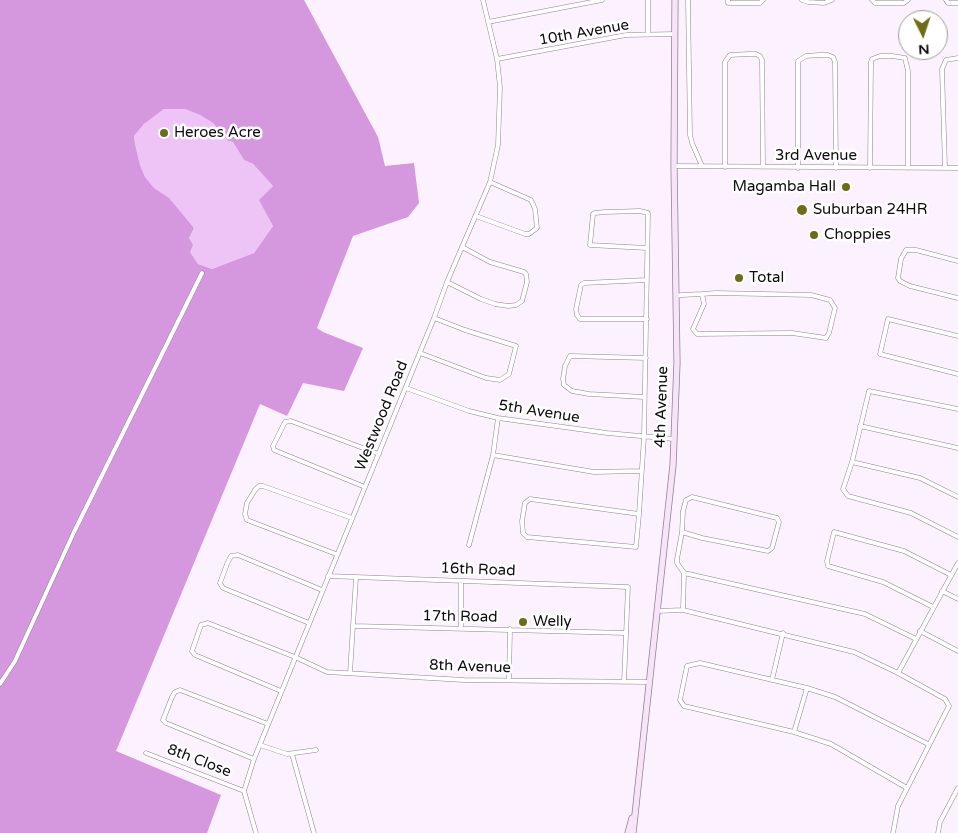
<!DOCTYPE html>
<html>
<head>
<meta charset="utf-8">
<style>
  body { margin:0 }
  #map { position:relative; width:958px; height:833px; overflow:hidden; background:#fcf1fe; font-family:"Varela Round",sans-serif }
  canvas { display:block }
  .north { position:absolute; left:898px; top:10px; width:50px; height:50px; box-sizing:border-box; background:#fff; border:1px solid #9f9d9f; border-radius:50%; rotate:176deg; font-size:14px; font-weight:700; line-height:20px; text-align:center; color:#0f0b10 }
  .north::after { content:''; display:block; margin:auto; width:18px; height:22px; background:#6b6e12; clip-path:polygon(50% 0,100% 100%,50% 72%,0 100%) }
</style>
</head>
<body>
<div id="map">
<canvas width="958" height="833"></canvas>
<div class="north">N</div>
</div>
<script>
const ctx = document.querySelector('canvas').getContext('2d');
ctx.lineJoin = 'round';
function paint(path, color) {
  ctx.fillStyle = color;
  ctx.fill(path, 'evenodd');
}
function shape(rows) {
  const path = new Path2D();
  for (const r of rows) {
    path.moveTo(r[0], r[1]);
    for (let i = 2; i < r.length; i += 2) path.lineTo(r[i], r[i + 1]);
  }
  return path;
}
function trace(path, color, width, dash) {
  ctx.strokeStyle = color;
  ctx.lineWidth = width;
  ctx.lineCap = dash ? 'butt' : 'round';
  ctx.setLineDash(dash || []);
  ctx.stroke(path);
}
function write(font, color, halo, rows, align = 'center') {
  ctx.font = font + ' "Varela Round",sans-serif';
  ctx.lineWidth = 5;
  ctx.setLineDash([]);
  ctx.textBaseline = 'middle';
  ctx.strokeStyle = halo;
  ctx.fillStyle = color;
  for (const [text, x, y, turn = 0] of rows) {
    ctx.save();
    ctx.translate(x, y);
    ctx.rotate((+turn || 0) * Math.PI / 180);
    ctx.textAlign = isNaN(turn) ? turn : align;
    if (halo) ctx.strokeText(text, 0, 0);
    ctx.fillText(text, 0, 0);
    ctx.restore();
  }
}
const green = shape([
  [164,109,185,109,200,115,213,123,228,141,233,142,244,160,253,164,273,186,260,200,273,226,254,253,212,269,198,264,190,252,189,238,194,228,169,199,154,188,145,177,140,165,135,144,134,136,144,124]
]);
const forest = shape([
  [0,0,304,0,378,137,385,166,414,163,419,203,408,217,353,236,317,328,323,332,363,348,344,391,303,383,287,416,260,404,116,751,221,795,207,833,0,833],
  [164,109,185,109,200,115,213,123,228,141,233,142,244,160,253,164,273,186,259,200,273,226,254,253,212,269,198,264,190,252,193,245,189,238,194,228,169,198,154,188,145,177,140,165,135,144,134,136,144,124]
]);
const street = shape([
  [648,0,648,35],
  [688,0,690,135,692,143,702,166],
  [728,0,728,3,760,3,763,0],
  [802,0,808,2,824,3,832,0],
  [872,0,875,3,904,3,908,0],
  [946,0,948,3,958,3],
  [488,22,602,0],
  [497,59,626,35,675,34],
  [674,166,958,168],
  [725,167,725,62,730,55,749,54,756,54,760,56,762,60,763,167],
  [798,168,798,61,806,56,819,55,828,55,833,57,835,62,836,168],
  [870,168,871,62,872,59,880,56,892,56,905,58,908,71,908,168],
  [945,168,942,69,946,60,958,58],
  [476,216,525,234,529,234,537,228,535,209,531,200,490,182],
  [958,261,916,250,906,250,901,259,898,278,900,281,910,286,958,298],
  [447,282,481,299,495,304,508,306,516,305,522,301,527,282,526,274,524,272,490,262,462,247],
  [676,296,682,295,702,294,716,293,811,295,830,300,835,308,829,333,826,338,792,333,697,334,693,329,704,304,702,294],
  [647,319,580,319,577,315,576,309,581,285,584,283,647,280],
  [958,336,888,319,880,354,958,374],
  [420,353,486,378,500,380,509,374,516,346,465,330,434,318],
  [406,388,469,411,498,418,607,433,674,439],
  [644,397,589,394,572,391,564,385,563,379,565,366,570,356,646,358],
  [958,409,869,391,852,462,843,489,848,496,911,513,958,537],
  [860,426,958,448],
  [493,455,498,418],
  [852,462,920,478,958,497],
  [365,487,274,450,273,446,285,422,291,421,379,454],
  [639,514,530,499,525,503,522,521,523,533,527,537,636,547,639,514,644,437,648,213,640,211,605,212,595,213,593,214,590,245,647,248],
  [682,532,683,511,686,500,692,497,777,518,779,522,772,548,768,551,702,538,682,532,677,559,677,563,684,573],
  [469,545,493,455,594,472,641,471],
  [336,554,247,520,245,514,247,503,255,490,259,486,263,486,352,518],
  [328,576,628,587,624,682],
  [461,581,461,628],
  [942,591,958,599],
  [933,607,883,582,828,566,827,561,834,532,904,551,951,575],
  [683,610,684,573,865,614,916,639],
  [657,611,683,610,854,652,898,673,945,699,949,706,898,806,893,833],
  [309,623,223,588,220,583,227,564,231,556,238,555,322,590],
  [354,626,626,633],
  [920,631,958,651],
  [350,673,356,578],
  [898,673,958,563],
  [509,680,510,629],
  [772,680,783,633],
  [0,684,15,661,74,532,202,273],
  [281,691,195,655,192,651,201,625,208,623,295,657,327,672,464,680,649,682],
  [794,732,807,688],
  [260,745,287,754,316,750],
  [146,753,244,791],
  [292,754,314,833],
  [254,759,166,723,163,720,172,697,175,692,180,690,268,724],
  [907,788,831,744,794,732,684,706,680,700,687,666,700,663,807,688,835,697,928,744],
  [256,833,244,791,254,759,434,318,447,282,490,182,498,145,500,87,497,59,483,0],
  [938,833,940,822,958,788]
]);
const secondary = shape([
  [628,833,632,818],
  [633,833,673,465,677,363,674,166,675,0]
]);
const markers = [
  [164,133,5,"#6b6e12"],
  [846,187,5,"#6b6e12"],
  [802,210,6,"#6b6e12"],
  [814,235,5,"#6b6e12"],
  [739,278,5,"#6b6e12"],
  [523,622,5,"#6b6e12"]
];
const streetNames = [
  ["10th Avenue",584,33,-10],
  ["3rd Avenue",816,156],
  ["4th Avenue",662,407,-88],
  ["5th Avenue",539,412,9],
  ["Westwood Road",382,416,-68],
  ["16th Road",478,570,2],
  ["17th Road",460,617,1],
  ["8th Avenue",470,667,2],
  ["8th Close",199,761,21]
];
const poiNames = [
  ["Heroes Acre",174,133],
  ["Magamba Hall",836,187,"right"],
  ["Suburban 24HR",813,210],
  ["Choppies",824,235],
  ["Total",749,278],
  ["Welly",533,622]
];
paint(green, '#eec3f5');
paint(forest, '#d598df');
trace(street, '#8f8391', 5);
trace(secondary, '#8f8391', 7);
trace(street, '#fff', 4);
trace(secondary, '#f7e4f9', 5.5);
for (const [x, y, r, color] of markers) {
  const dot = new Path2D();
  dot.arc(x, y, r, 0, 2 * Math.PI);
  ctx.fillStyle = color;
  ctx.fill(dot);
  trace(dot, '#fff', 2);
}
write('15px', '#0f0b10', '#fff', streetNames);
write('15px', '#0f0b10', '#fff', poiNames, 'left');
</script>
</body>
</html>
